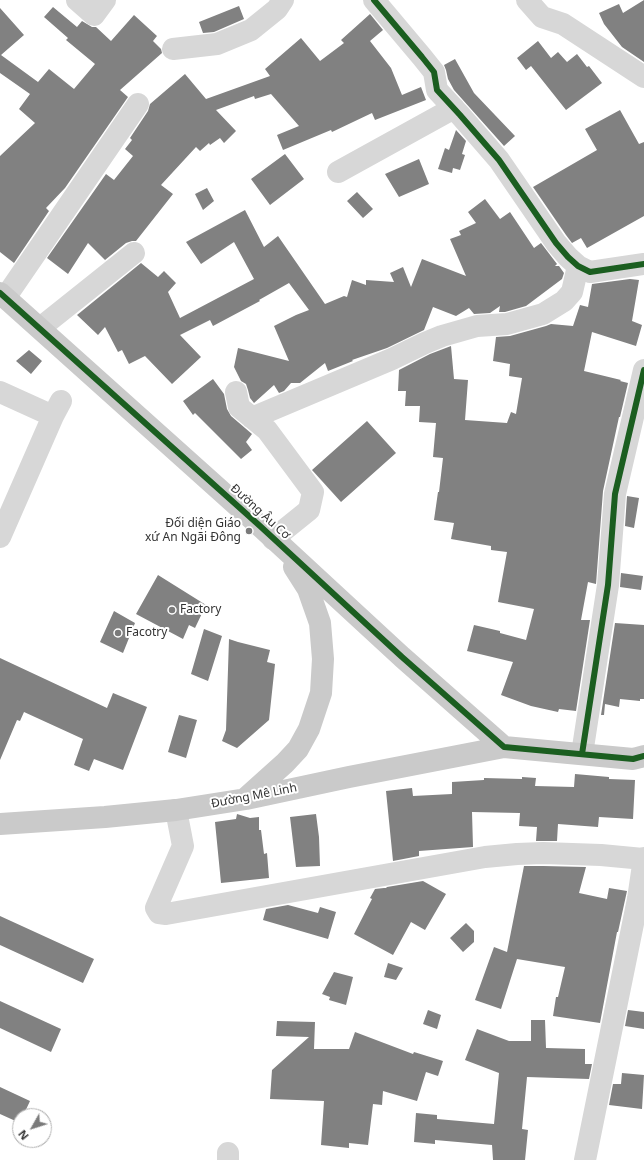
<!DOCTYPE html>
<html>
<head>
<meta charset="utf-8">
<style>
  body { margin:0 }
  #map { position:relative; width:644px; height:1160px; overflow:hidden; background:#fff; font-family:"Noto Sans",sans-serif }
  canvas { display:block }
  .north { position:absolute; left:12px; top:1108px; width:40px; height:40px; box-sizing:border-box; background:#fff; border:1px solid #adadad; border-radius:50%; rotate:231deg; font-size:11px; font-weight:700; line-height:16px; text-align:center; color:#333 }
  .north::after { content:''; display:block; margin:auto; width:14px; height:18px; background:#7a7a7a; clip-path:polygon(50% 0,100% 100%,50% 72%,0 100%) }
</style>
</head>
<body>
<div id="map">
<canvas width="644" height="1160"></canvas>
<div class="north">N</div>
</div>
<script>
const ctx = document.querySelector('canvas').getContext('2d');
ctx.lineJoin = 'round';
function paint(path, color) {
  ctx.fillStyle = color;
  ctx.fill(path, 'evenodd');
}
function shape(rows) {
  const path = new Path2D();
  for (const r of rows) {
    path.moveTo(r[0], r[1]);
    for (let i = 2; i < r.length; i += 2) path.lineTo(r[i], r[i + 1]);
  }
  return path;
}
function trace(path, color, width, dash) {
  ctx.strokeStyle = color;
  ctx.lineWidth = width;
  ctx.lineCap = dash ? 'butt' : 'round';
  ctx.setLineDash(dash || []);
  ctx.stroke(path);
}
function write(font, color, halo, rows, align = 'center') {
  ctx.font = font + ' "Noto Sans",sans-serif';
  ctx.lineWidth = 4;
  ctx.setLineDash([]);
  ctx.textBaseline = 'middle';
  ctx.strokeStyle = halo;
  ctx.fillStyle = color;
  for (const [text, x, y, turn = 0] of rows) {
    ctx.save();
    ctx.translate(x, y);
    ctx.rotate((+turn || 0) * Math.PI / 180);
    ctx.textAlign = isNaN(turn) ? turn : align;
    if (halo) ctx.strokeText(text, 0, 0);
    ctx.fillText(text, 0, 0);
    ctx.restore();
  }
}
const building = shape([
  [644,0,644,62,622,47,604,24,599,13,619,4,623,13],
  [239,6,244,19,214,32,203,33,199,22],
  [53,7,77,27,82,21,92,27,96,27,111,41,134,15,157,36,153,41,161,49,162,53,120,90,128,97,65,188,46,208,49,211,14,263,0,252,0,156,35,123,19,109,30,94,0,73,0,8,24,35,1,55,38,82,49,69,74,89,95,64,66,40,68,38,44,17],
  [370,14,383,30,370,41,391,68,402,95,421,87,426,100,375,120,372,113,332,132,331,130,283,150,277,135,299,126,271,94,255,99,254,96,216,110,236,131,224,143,220,138,210,145,209,143,200,151,196,147,161,185,173,194,136,241,132,241,126,243,105,260,88,243,68,274,47,258,106,174,114,180,133,156,125,149,132,140,130,138,148,111,150,104,185,74,206,99,270,76,265,69,301,38,320,61,344,43,341,40],
  [538,41,551,58,558,52,567,62,577,54,587,67,589,66,602,83,566,110,531,66,526,70,517,58],
  [455,59,474,93,515,136,504,146,454,90,448,79,446,70,444,65],
  [620,110,639,144,644,142,644,216,587,248,581,238,572,243,566,235,533,187,597,150,585,129],
  [456,130,466,141,462,154,465,155,460,170,453,168,452,173,438,169,445,148,449,150],
  [285,154,304,179,270,205,251,179],
  [419,159,429,184,399,197,385,174],
  [207,188,214,201,203,210,195,194],
  [357,192,373,209,363,218,347,201],
  [485,199,500,219,510,212,534,248,541,243,557,264,555,266,559,266,564,273,562,279,526,306,505,312,499,312,500,306,490,313,474,314,469,308,456,316,433,307,424,330,387,348,352,360,353,361,328,371,325,363,300,383,291,383,284,391,279,393,274,385,254,403,250,398,248,390,246,384,241,381,234,367,238,348,289,361,274,326,296,315,309,310,289,283,259,300,260,301,213,326,210,320,180,335,201,357,172,384,145,356,129,364,122,350,118,352,105,327,98,335,77,315,141,263,158,277,164,271,176,283,168,292,180,318,254,279,234,242,201,264,186,242,245,210,264,247,278,236,325,304,344,296,347,297,352,280,366,285,366,280,394,282,390,273,403,267,411,287,422,259,466,276,450,239,461,235,459,231,476,223,468,212],
  [630,279,639,280,632,321,642,325,636,346,592,332,584,371,621,380,620,381,628,383,620,417,619,417,603,491,596,584,588,582,581,620,590,620,576,711,559,709,558,712,531,706,501,695,513,662,467,651,474,625,500,631,500,633,526,640,534,609,498,602,507,552,491,550,491,546,451,539,454,523,434,520,438,492,439,492,443,458,433,457,436,423,419,422,420,406,405,406,406,391,398,391,399,370,430,354,451,346,454,379,468,380,465,420,507,423,511,412,516,414,522,378,509,376,510,364,493,361,496,337,510,336,546,326,551,324,573,326,580,305,588,307,592,284],
  [29,350,42,361,31,374,16,361],
  [213,379,224,394,227,409,231,416,252,434,246,442,252,450,241,459,195,413,193,415,183,401],
  [367,421,396,453,341,502,312,470],
  [627,496,639,498,634,528,625,526],
  [621,573,643,576,641,590,620,587],
  [158,575,206,605,195,628,189,625,183,639,136,614],
  [114,611,135,623,123,653,100,642],
  [615,623,644,625,644,699,640,699,640,701,620,699,619,707,605,704,604,715,601,715],
  [204,629,222,636,208,681,191,674],
  [229,639,238,642,270,650,267,662,275,664,269,720,237,748,222,741,226,730],
  [0,658,107,708,113,693,147,707,123,770,94,759,89,771,74,765,83,739,24,712,20,721,17,720,0,760],
  [179,715,197,720,186,758,168,752],
  [575,774,609,777,609,779,635,780,633,819,599,817,598,827,558,824,557,841,536,841,537,827,519,826,520,813,472,812,473,847,419,851,419,856,393,861,386,791,412,788,413,796,452,794,452,782,484,780,484,778,522,779,522,777,536,778,535,786,574,787],
  [237,814,250,818,259,817,259,830,261,830,264,854,267,853,269,878,221,883,215,822,236,819],
  [316,814,319,837,320,866,296,867,290,817],
  [524,866,543,866,586,867,579,893,607,899,609,888,627,891,618,932,617,932,600,1023,553,1016,556,997,558,997,565,967,517,959,501,1009,475,1000,494,947,507,952],
  [423,881,446,894,425,930,411,922,393,955,354,934,372,899,370,898,375,889,384,888,386,888,387,887],
  [288,905,318,913,320,907,336,912,328,939,263,920,266,909],
  [0,916,94,959,83,983,0,945],
  [466,923,474,931,474,942,463,952,450,938],
  [388,963,403,968,396,980,384,977],
  [334,972,353,977,346,1005,329,1000,330,997,322,994],
  [0,1001,61,1029,51,1052,0,1028],
  [428,1010,441,1015,437,1029,423,1024],
  [628,1010,644,1012,644,1029,625,1026],
  [531,1020,545,1020,546,1048,585,1049,585,1064,592,1064,589,1079,527,1077,522,1129,528,1130,525,1160,493,1160,492,1145,435,1140,435,1144,414,1142,416,1113,437,1115,437,1119,494,1124,499,1073,465,1060,477,1029,509,1041,531,1041],
  [277,1021,315,1022,314,1049,349,1049,355,1032,413,1054,414,1052,443,1061,438,1076,426,1072,417,1101,383,1091,382,1105,373,1104,368,1145,349,1143,349,1148,321,1145,324,1101,270,1099,272,1070,309,1037,276,1036],
  [622,1073,644,1075,642,1109,609,1105,613,1084,621,1084],
  [0,1087,30,1101,23,1116,20,1116,20,1123,0,1114]
]);
const minor = shape([
  [77,0,94,15,105,0],
  [374,0,422,57,434,72,437,90,460,115,499,160,556,243,568,257,578,266,590,272,644,264],
  [527,0,542,17,563,24,644,77],
  [173,49,217,44,251,30,277,9,283,0],
  [338,172,454,108],
  [5,298,138,104],
  [40,328,134,253],
  [0,392,53,416],
  [236,392,239,407,267,430,313,492,309,510,273,539],
  [252,418,392,359,425,343,442,336,477,326,507,324,543,314,564,301,572,292,578,266],
  [0,537,53,416,61,401],
  [582,754,608,585,615,494,644,370],
  [176,810,183,846,156,908,159,913,166,914,485,857,517,854,543,853,601,855,644,859],
  [228,1160,228,1153],
  [585,1160,638,899,644,858]
]);
const major = shape([
  [0,293,260,526,402,657,504,747],
  [246,798,285,763,298,749,309,729,321,693,323,659,320,623,308,589,294,567],
  [0,824,105,817,176,810,246,799,349,777,504,747,633,759,644,756]
]);
const cycleway = shape([
  [374,0,422,57,434,72,437,90,460,115,499,160,556,243,568,257,578,266,590,272,644,264],
  [0,293,260,526,402,657,504,747,633,759,644,756],
  [582,754,608,585,615,494,644,370]
]);
const markers = [
  [249,531,4,"#7a7a7a"],
  [172,610,4,"#7a7a7a"],
  [118,633,4,"#7a7a7a"]
];
const streetNames = [
  ["Đường Âu Cơ",260,512,42],
  ["Đường Mê Linh",254,796,-11]
];
const poiNames = [
  ["Đối diện Giáo",241,524,"right"],
  ["xứ An Ngãi Đông",241,538,"right"],
  ["Factory",180,610],
  ["Facotry",126,633]
];
paint(building, '#818181');
trace(minor, '#d7d7d7', 22);
trace(major, '#cacaca', 22);
trace(cycleway, '#1b5e20', 6);
for (const [x, y, r, color] of markers) {
  const dot = new Path2D();
  dot.arc(x, y, r, 0, 2 * Math.PI);
  ctx.fillStyle = color;
  ctx.fill(dot);
  trace(dot, '#fff', 1.5);
}
write('12px', '#333', '#fff', streetNames);
write('12px', '#333', '#fff', poiNames, 'left');
</script>
</body>
</html>
